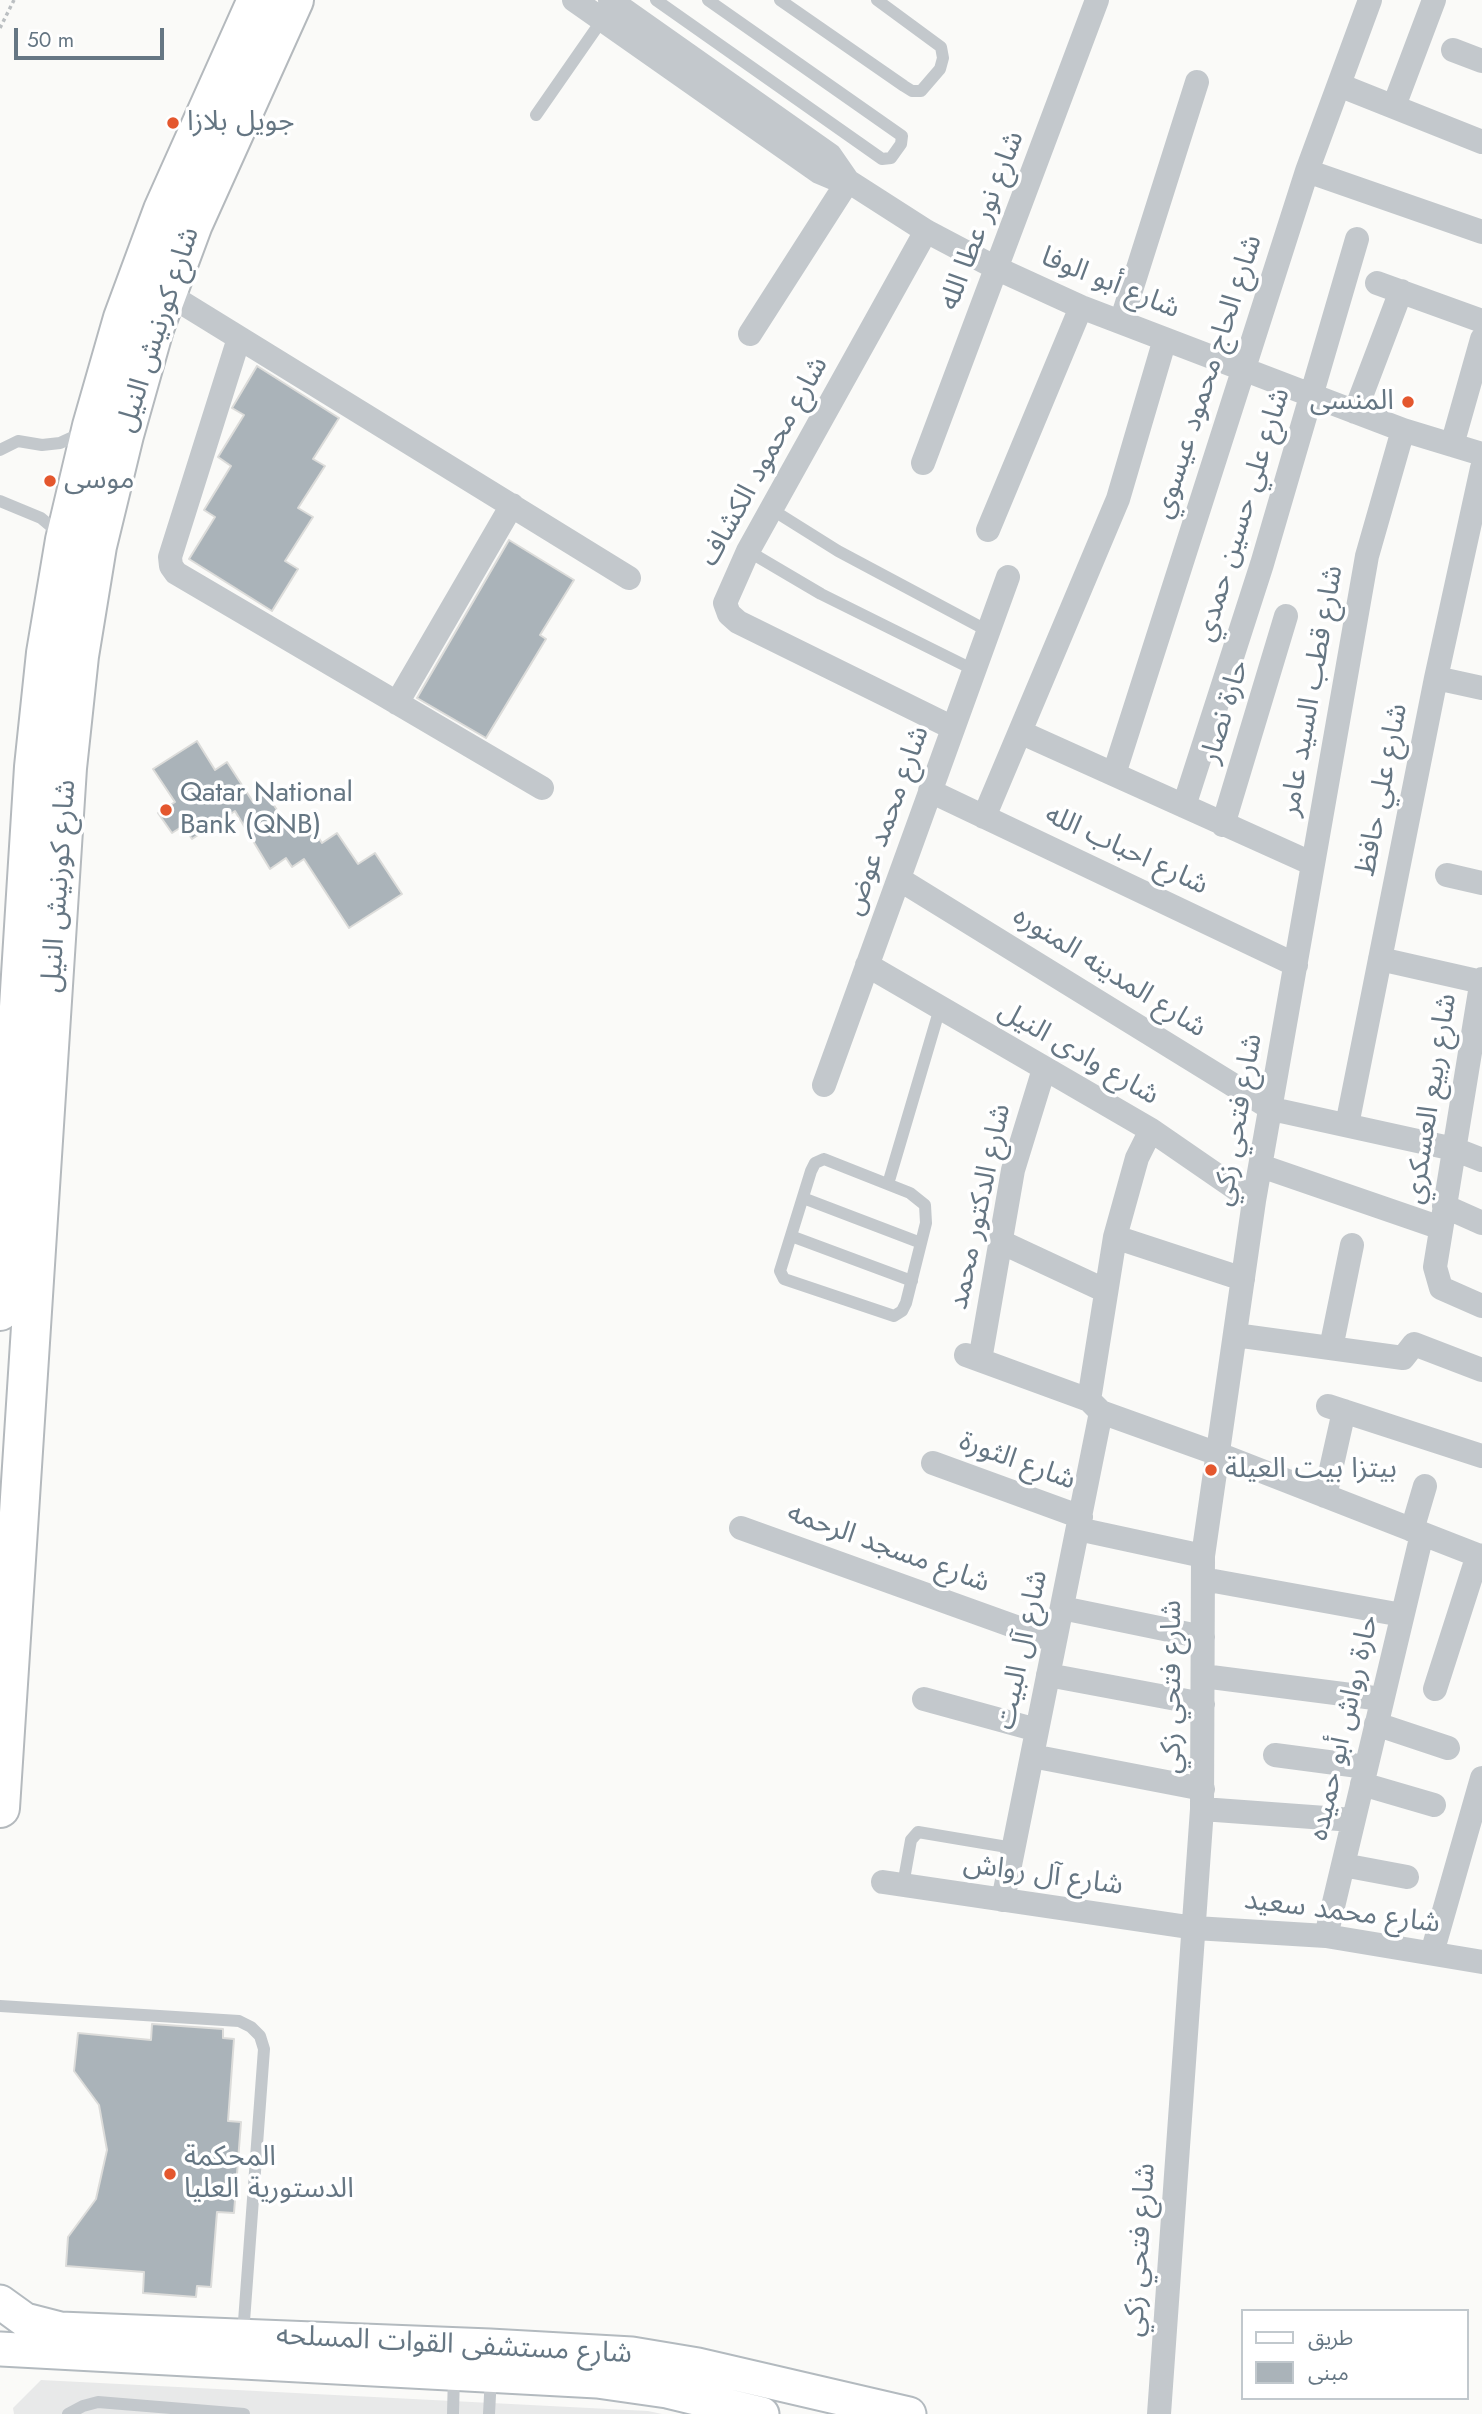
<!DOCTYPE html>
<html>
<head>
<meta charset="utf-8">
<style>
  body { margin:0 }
  #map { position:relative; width:1482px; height:2414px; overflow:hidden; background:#fafaf8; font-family:Jost,"Noto Sans Arabic",sans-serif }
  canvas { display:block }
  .legend { position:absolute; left:1241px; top:2309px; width:228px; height:91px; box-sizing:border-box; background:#fff; border:2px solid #c1c8cd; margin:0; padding:9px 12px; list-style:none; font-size:21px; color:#657683 }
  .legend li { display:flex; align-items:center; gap:14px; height:35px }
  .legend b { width:35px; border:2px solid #c1c8cd }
  .scale { position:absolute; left:14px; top:28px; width:150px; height:32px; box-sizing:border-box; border:4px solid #657683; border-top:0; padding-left:9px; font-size:21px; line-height:24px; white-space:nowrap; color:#657683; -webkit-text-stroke:5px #fff; paint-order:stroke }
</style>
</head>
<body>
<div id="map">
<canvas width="1482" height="2414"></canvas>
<ul class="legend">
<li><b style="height:9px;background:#fff"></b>طريق</li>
<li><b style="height:19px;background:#aab3b9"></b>مبنى</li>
</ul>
<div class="scale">50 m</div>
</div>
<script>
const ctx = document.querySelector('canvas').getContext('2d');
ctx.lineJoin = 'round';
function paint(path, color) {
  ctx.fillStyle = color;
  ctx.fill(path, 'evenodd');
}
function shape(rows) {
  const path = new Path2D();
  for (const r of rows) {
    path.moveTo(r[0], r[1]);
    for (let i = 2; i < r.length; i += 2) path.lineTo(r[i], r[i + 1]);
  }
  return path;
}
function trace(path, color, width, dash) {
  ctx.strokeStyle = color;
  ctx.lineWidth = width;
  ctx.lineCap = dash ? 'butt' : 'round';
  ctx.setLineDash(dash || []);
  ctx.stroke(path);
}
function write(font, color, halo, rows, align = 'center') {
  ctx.font = font + ' Jost,"Noto Sans Arabic",sans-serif';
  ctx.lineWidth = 7;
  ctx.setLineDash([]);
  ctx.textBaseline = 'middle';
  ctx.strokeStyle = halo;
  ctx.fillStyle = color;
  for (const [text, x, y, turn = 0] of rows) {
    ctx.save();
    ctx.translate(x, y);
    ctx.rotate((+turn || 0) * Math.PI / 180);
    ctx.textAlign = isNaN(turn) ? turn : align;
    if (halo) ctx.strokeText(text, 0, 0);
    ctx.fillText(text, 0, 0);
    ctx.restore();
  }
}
const built = shape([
  [41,2380,648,2411,662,2414,14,2414,13,2408]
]);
const building = shape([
  [257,366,339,418,313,459,325,466,298,508,313,517,285,561,298,569,272,611,189,559,215,517,204,510,231,466,218,457,244,415,232,408,257,366],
  [509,540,574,580,540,635,546,639,486,738,417,698,509,540],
  [197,741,215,770,227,762,253,802,266,793,288,827,305,817,322,843,337,833,358,864,375,853,402,894,349,928,304,859,292,867,286,858,270,869,235,811,192,839,183,826,172,833,158,813,175,802,153,769,197,741],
  [152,2024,223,2029,223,2038,234,2039,228,2121,241,2122,234,2213,217,2212,211,2287,197,2286,196,2297,143,2293,144,2272,66,2266,68,2237,96,2199,107,2150,99,2105,74,2071,78,2033,151,2040,152,2024]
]);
const path = shape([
  [0,28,14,0]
]);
const lane = shape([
  [656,0,882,159,891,158,901,144,902,136,708,0],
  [780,0,904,86,912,91,921,91,940,69,943,58,941,47,877,0],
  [536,115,602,20],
  [0,450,18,441,42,445,60,443,84,432],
  [0,501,41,518,60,534],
  [771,509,838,551,988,631],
  [748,551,821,594,974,670],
  [824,1159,910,1193,925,1205,926,1223,906,1303,902,1311,894,1316,784,1279,780,1271,811,1171,815,1163,824,1159],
  [888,1184,940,1008],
  [803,1198,921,1243],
  [791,1236,912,1281],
  [903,1885,911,1840,918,1832,1013,1848],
  [0,2006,239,2021,251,2027,260,2036,264,2049,243,2335],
  [68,2414,83,2406,98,2402,244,2414],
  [453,2414,454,2374],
  [489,2414,491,2376]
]);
const street = shape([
  [574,0,819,172,838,180,848,181,926,231,998,269,1081,307,1311,395,1403,430,1482,454],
  [610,0,830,155,848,181],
  [1453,50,1482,61],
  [1339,85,1482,142],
  [1394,106,1434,0],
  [1307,171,1482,232],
  [926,231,748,551,725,603,729,614,738,622,953,728],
  [1377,283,1482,321],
  [168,294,629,578],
  [1121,322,1197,82],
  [750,334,848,181],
  [239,338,170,557,171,566,176,573,542,788],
  [1355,412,1401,291],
  [1452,445,1482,339],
  [923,463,1097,0],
  [988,530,1081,307],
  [1436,678,1482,688],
  [397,703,512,505],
  [1020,732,1313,864],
  [1114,774,1307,171,1370,0],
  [930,791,1296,965],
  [1184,806,1262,564,1357,239],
  [984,817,1118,499,1165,339],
  [1223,825,1286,616],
  [1447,875,1482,883],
  [899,879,1272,1109,1454,1149,1482,1160],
  [1380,959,1482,982],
  [867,965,1151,1130,1254,1201],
  [1482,979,1435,1267,1441,1288,1482,1306],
  [824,1085,1008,577],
  [1347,1125,1436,678,1482,468],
  [1261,1166,1441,1228],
  [1444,1206,1482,1223],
  [1115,1237,1243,1279],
  [1001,1242,1104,1290],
  [1235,1335,1403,1358,1414,1344,1482,1370],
  [1331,1348,1352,1245],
  [966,1355,1089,1400,1101,1412,1218,1454,1482,1557],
  [980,1360,1013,1170,1044,1069],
  [1089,1400,1115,1237,1137,1158,1151,1130],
  [1328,1406,1482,1456],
  [933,1463,1081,1517],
  [1325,1496,1344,1411],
  [741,1528,1055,1641],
  [1078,1529,1203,1556],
  [1412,1530,1425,1486],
  [1203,1579,1402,1615],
  [1062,1608,1203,1637],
  [1048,1675,1203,1704],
  [1203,1676,1382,1699],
  [1435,1689,1478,1555],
  [924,1699,1037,1730],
  [1376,1724,1448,1748],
  [1275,1755,1366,1767],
  [1032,1756,1203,1789],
  [1362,1784,1434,1805],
  [1202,1809,1353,1820],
  [1343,1865,1407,1877],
  [883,1882,1195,1928,1326,1936,1482,1962],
  [1003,1900,1101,1412],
  [1326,1936,1422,1534],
  [1432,1953,1482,1778],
  [1159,2414,1202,1809,1203,1556,1254,1201,1367,556,1403,430]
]);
const secondary = shape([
  [0,2302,25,2320,60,2329,490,2346,632,2354,698,2365,909,2414],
  [0,2349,597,2381,667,2391,762,2414]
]);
const highway = shape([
  [0,1311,34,767,46,653,65,540,92,426,123,318,163,210,257,0],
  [0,1808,67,768,79,656,97,546,124,435,154,329,193,224,294,0]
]);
const markers = [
  [173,123,7,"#e4572e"],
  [1408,402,7,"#e4572e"],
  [50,481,7,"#e4572e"],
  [166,810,7,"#e4572e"],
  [1211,1470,7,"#e4572e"],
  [170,2174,7,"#e4572e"]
];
const poiNames = [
  ["جويل بلازا",187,123],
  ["المنسى",1394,402,"right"],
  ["موسى",64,481],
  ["Qatar National",180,794],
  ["Bank (QNB)",180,826],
  ["بيتزا بيت العيلة",1225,1470],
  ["المحكمة",184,2158],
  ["الدستورية العليا",184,2190]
];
const streetNames = [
  ["شارع نور عطا الله",983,221,-69],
  ["شارع أبو الوفا",1110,284,22],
  ["شارع كورنيش النيل",159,330,-72],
  ["شارع الحاج محمود عيسوي",1209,377,-72],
  ["شارع محمود الكشاف",765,462,-61],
  ["شارع علي حسين حمدي",1244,515,-73],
  ["شارع قطب السيد عامر",1313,691,-80],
  ["حارة نصار",1226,712,-73],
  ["شارع علي حافظ",1383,790,-79],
  ["شارع محمد عوض",888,821,-70],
  ["شارع احباب الله",1126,851,25],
  ["شارع كورنيش النيل",60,886,-86],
  ["شارع المدينه المنوره",1109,973,32],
  ["شارع وادى النيل",1078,1054,30],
  ["شارع ربيع العسكري",1432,1099,-81],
  ["شارع فتحي زكي",1239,1120,-80],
  ["شارع الدكتور محمد",981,1207,-78],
  ["شارع الثورة",1017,1462,20],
  ["شارع مسجد الرحمه",888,1549,20],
  ["شارع آل البيت",1023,1650,-78],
  ["شارع فتحي زكي",1173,1687,-90],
  ["حارة رواش أبو حميده",1345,1728,-77],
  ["شارع آل رواش",1043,1876,8],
  ["شارع محمد سعيد",1342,1913,7],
  ["شارع فتحي زكي",1141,2250,-86],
  ["شارع مستشفى القوات المسلحه",454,2346,3]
];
paint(built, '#e8e9e9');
paint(building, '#aab3b9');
trace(building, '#dcdcda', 2);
trace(secondary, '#b3babf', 37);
trace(highway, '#b4b9bd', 42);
trace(path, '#bbbfc2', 3.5, [3.5, 3.5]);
trace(lane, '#c3c8cc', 12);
trace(street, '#c3c8cc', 24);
trace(secondary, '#fff', 33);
trace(highway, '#fff', 38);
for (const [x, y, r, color] of markers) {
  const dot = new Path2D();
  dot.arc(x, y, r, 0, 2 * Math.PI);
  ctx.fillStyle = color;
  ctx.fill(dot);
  trace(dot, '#fff', 2.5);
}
write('28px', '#657683', '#fff', poiNames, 'left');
write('28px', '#657683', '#fff', streetNames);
</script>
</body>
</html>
